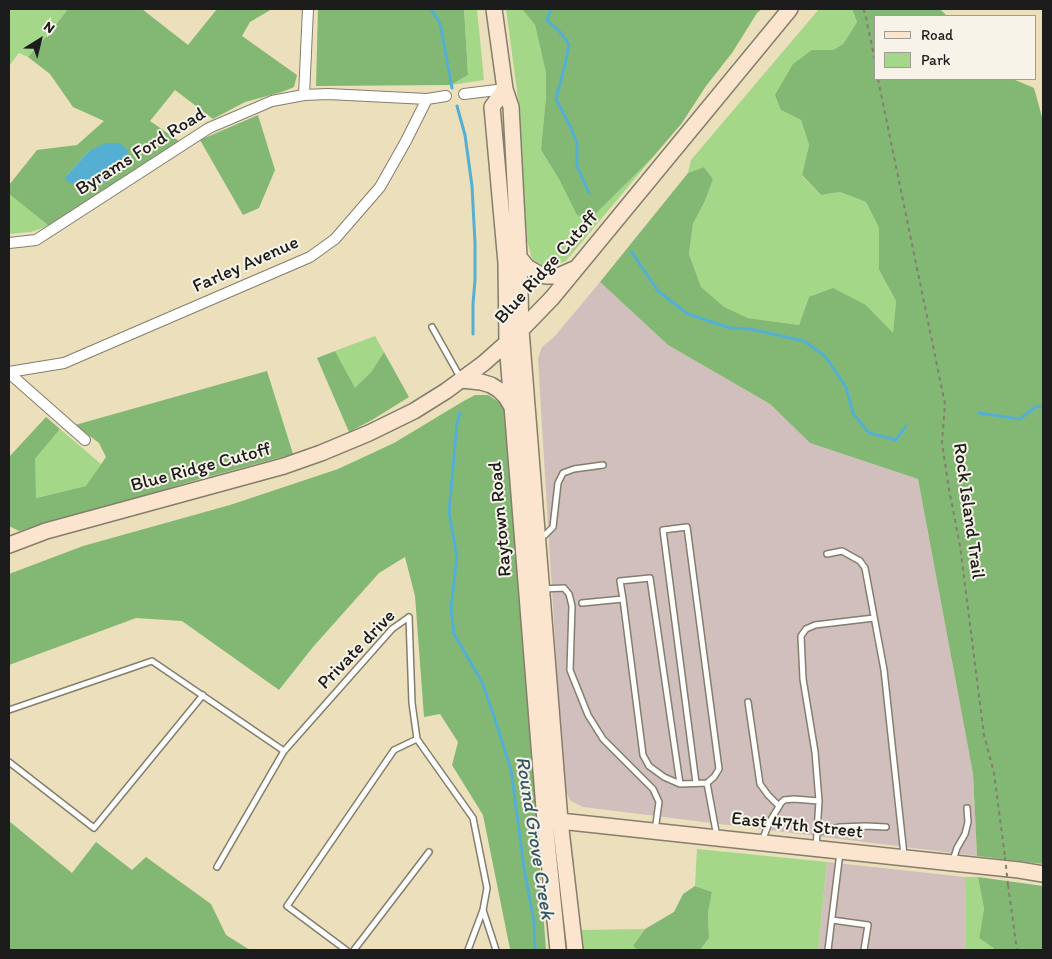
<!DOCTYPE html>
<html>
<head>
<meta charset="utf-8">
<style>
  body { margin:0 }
  #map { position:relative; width:1052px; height:959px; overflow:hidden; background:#ebdfbc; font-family:Itim,sans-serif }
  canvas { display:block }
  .frame { position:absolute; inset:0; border:10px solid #1c1c1c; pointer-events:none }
  .legend { position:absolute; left:874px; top:15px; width:162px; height:65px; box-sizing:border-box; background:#f7f3e8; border:1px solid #9f9d96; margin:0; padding:6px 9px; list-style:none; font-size:15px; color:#1c1c1c }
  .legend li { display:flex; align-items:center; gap:10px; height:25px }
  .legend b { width:25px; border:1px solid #9f9d96 }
  .north { position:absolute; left:15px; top:15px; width:50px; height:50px; -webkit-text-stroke:4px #f7f3e8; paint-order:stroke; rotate:36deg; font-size:14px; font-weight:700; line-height:20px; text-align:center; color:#1c1c1c }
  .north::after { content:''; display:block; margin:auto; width:18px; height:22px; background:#1c1c1c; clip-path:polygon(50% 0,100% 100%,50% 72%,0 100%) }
</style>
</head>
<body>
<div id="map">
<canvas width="1052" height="959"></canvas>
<div class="frame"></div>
<ul class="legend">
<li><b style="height:6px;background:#fbe5cf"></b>Road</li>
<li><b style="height:14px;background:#a4d888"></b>Park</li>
</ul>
<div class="north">N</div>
</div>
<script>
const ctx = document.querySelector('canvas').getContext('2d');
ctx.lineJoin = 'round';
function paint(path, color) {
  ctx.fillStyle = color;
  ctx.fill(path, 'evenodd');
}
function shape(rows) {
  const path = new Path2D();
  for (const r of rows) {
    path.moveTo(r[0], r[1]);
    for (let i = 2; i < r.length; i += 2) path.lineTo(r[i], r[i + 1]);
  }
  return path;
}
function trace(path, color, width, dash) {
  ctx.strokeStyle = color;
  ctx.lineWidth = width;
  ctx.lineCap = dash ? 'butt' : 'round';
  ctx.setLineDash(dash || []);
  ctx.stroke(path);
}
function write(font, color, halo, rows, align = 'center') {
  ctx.font = font + ' Itim,sans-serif';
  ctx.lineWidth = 4;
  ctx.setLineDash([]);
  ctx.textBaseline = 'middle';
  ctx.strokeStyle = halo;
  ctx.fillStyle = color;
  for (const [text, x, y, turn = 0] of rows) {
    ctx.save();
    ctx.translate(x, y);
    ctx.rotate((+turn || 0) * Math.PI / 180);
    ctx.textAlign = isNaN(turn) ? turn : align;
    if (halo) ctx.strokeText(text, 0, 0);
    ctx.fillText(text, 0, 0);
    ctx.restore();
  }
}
const industrial = shape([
  [600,282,668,345,770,404,810,443,918,479,973,774,977,856,583,807,571,801,564,790,538,359,542,347,555,336],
  [827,862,965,877,966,950,818,950]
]);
const green = shape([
  [9,9,68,9,46,37,28,57,19,53,9,66],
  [464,9,477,9,484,80,451,85,468,75],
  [506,9,522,9,535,25,546,73,546,96,541,150,560,181,626,182,653,157,566,261,548,268,532,259,527,240,519,106],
  [819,9,852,9,857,22,843,44,833,50,812,50,781,110,801,120,809,145,802,176,821,195,840,192,866,202,879,228,879,270,896,301,893,334,866,305,809,297,799,325,748,318,724,308,701,287,689,254,693,224,705,201,713,179,704,167,688,173,691,160],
  [9,194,49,226,31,232,9,234],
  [375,336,384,352,371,372,355,389,335,351],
  [60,429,101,464,87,486,35,498,35,459],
  [697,849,827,862,818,950,700,950,709,938,708,913,712,892,695,886],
  [965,877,978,877,984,909,979,938,996,950,966,950],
  [645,929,634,945,638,950,582,950,580,930]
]);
const forest = shape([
  [68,9,142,9,188,45,217,9,272,9,250,22,242,36,297,75,294,87,282,92,245,102,213,119,175,90,150,121,179,141,49,226,9,194,9,185,37,150,77,145,104,121,73,107,50,74,28,57,46,37],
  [89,151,125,162,103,184,66,176],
  [318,9,464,9,468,75,451,85,316,86],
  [522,9,762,9,757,13,732,53,706,86,682,123,653,157,590,219,577,215,560,181,541,150,546,96,546,73,535,25],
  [852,9,940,9,947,16,876,16,876,79,1013,79,1034,88,1042,117,1043,119,1043,864,977,856,973,774,918,479,810,443,770,404,668,345,600,282,688,173,704,167,713,179,705,201,693,224,689,254,701,287,724,307,748,318,799,325,809,297,833,288,866,305,893,333,896,301,879,270,879,228,866,202,840,192,821,195,802,175,809,145,801,120,781,110,775,95,793,64,812,50,833,50,843,44,857,22],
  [258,115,275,170,259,208,243,215,200,140],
  [335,351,355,388,371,372,384,352,409,397,372,420,349,432,317,358],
  [267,371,293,454,200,479,82,514,19,531,9,526,9,457,46,417,60,429,35,459,36,498,86,486,106,457,99,443,75,425],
  [475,395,488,395,502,404,507,418,546,950,510,950,510,949,483,815,452,765,458,742,440,714,424,717,415,596,405,557,379,573,313,647,279,690,182,621,136,618,9,665,9,574,83,546,230,505,338,469,394,443,462,402],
  [9,821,72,873,96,842,132,870,146,857,211,904,226,935,250,950,9,950],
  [978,877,1043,886,1043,950,996,950,979,938,984,909],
  [695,886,712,892,708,913,709,938,700,950,638,950,633,946,645,929,674,912,683,894]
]);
const water = shape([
  [106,143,119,143,128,150,125,163,113,175,103,184,88,189,77,187,66,180,66,176,89,151]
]);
const stream = shape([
  [431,9,440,23,452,88],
  [551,9,547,20,560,32,569,44,565,65,556,99,570,126,577,143,577,166,589,193],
  [457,106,465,135,472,186,475,243,475,280,473,304,473,334],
  [631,251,658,291,688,314,730,328,750,329,804,341,825,356,846,387,853,413,869,433,896,440,906,426],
  [460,413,457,424,449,512,457,557,451,608,454,634,482,682,494,716,511,770,524,868,534,922,535,950],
  [979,413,1020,419,1035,407,1043,406]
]);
const path = shape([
  [863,9,865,13,876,65],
  [878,79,945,404,942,443,949,489,960,546,984,735,994,773,1005,857],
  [1008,885,1017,950]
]);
const lane = shape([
  [432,327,460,377],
  [540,536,545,535,553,527,558,483,563,473,574,469,603,465],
  [827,554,842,551,860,561,865,568,884,670,904,855],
  [542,589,564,588,569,594,572,606,570,670,588,715,603,739,653,789,659,802,655,831],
  [623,599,620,581,650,578,680,784],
  [582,603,623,599,643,755,649,766,664,777,680,784,707,783,717,837],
  [409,617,412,703,417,739,473,818,487,888,483,910,496,950],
  [748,702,760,784,768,795,779,806],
  [9,710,152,661,284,751],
  [9,762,94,828,203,695],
  [696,783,663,530,687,527,719,769,714,777,707,783],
  [817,832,840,827,866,826,886,827],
  [762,841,769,823,781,803,784,800,794,799,819,801],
  [816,848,819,801,815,752,803,679,801,636,806,629,815,625,874,618],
  [953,860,957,848,965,834,968,822,967,808],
  [217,867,284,751,392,629,409,617],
  [832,920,868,925,864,950],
  [346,950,287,906,394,750,417,739],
  [354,950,429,852],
  [468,950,483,910],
  [828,950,840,852]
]);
const street = shape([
  [464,94,505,89],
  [304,95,308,9],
  [9,243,36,240,209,128,272,101,304,95,328,94,427,99,446,96],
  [9,372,64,363,310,257,335,239,380,187,406,141,427,99],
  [9,373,85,440]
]);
const secondary = shape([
  [494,9,505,89,511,107,519,257,521,330,560,821,575,950],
  [505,89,492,107,506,263,507,343,545,821,558,950],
  [519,257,527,267,541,275,547,276,558,276,574,269],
  [462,380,481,382,491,385,499,390,506,397,512,407],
  [9,545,46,531,284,466,321,453,369,433,414,411,446,391,484,363,521,330,552,298,790,9],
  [552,821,560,821,717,838,1019,870,1043,874]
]);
const pathBridge = shape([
  [1005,857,1008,885]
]);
const streetNames = [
  ["Byrams Ford Road",141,152,-32],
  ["Farley Avenue",246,265,-24],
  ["Blue Ridge Cutoff",547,268,-48],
  ["Blue Ridge Cutoff",201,468,-15],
  ["Rock Island Trail",968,511,82],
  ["Raytown Road",501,519,-95],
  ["Private drive",357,650,-46],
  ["East 47th Street",797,826,6]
];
const waterNames = [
  ["Round Grove Creek",534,838,81]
];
paint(industrial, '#d1bfbd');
paint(green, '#a4d888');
paint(forest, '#83b874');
paint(water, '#55afd2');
trace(stream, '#55afd2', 3);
trace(lane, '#847e6c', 8);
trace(street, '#847e6c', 12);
trace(secondary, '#847e6c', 18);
trace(path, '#847e6c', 2, [4, 4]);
trace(lane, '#fff', 5);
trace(street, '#fff', 10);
trace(secondary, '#fbe5cf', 15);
trace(pathBridge, '#847e6c', 2, [4, 4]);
write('19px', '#1c1c1c', '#f7f3e8', streetNames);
write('italic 20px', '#335765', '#f7f3e8', waterNames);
</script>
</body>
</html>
